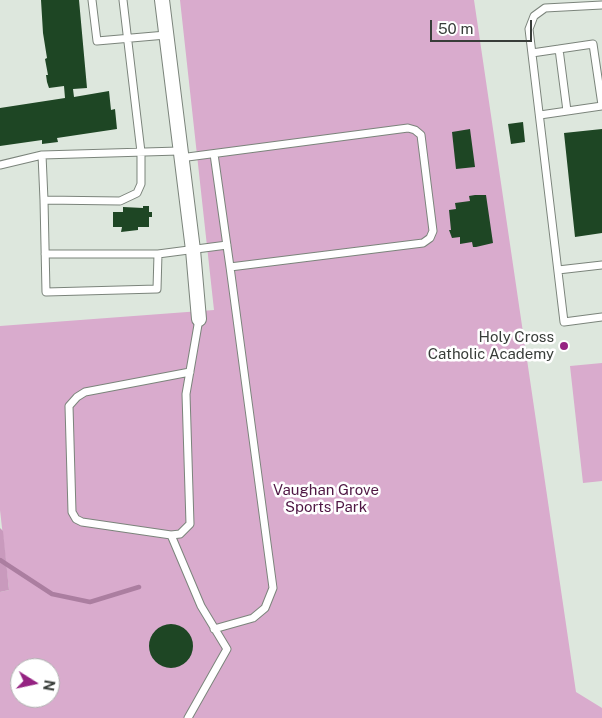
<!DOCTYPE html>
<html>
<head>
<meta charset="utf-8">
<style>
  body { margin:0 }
  #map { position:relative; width:602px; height:718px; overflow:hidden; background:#dde7dd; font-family:"Public Sans",sans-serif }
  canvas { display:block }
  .north { position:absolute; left:10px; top:658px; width:50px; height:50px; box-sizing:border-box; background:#fff; border:1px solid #afb1b0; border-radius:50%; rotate:100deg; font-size:14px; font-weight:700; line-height:20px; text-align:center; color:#383d39 }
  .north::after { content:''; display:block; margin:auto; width:18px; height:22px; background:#952382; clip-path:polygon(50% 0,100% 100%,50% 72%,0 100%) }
  .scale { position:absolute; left:430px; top:20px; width:102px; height:22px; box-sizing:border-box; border:2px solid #383d39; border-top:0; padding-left:6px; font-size:15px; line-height:18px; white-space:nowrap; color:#383d39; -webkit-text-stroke:4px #fff; paint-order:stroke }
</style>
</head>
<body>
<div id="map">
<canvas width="602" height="718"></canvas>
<div class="north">N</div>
<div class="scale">50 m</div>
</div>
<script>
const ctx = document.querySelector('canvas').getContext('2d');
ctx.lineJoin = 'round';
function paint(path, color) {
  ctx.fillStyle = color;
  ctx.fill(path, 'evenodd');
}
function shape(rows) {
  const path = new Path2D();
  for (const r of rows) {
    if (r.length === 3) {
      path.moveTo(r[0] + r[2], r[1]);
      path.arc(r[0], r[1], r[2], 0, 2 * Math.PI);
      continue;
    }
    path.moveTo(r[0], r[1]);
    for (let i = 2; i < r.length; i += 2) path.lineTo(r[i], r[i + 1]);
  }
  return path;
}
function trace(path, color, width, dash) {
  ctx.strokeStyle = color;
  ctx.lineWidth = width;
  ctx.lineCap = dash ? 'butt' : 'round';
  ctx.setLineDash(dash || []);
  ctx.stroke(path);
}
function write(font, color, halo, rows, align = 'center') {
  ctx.font = font + ' "Public Sans",sans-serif';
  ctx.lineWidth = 5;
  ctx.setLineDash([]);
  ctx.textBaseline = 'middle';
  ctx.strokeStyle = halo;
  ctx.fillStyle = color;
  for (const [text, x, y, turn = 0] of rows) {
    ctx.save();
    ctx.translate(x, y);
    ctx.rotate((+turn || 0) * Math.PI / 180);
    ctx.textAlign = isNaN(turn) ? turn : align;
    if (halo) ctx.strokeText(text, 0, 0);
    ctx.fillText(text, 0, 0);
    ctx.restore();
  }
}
const green = shape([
  [180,0,474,0,576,692,602,708,602,718,0,718,0,592,9,590,0,510,0,326,214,310],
  [20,668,50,668,50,698,20,698],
  [602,363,602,481,583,483,570,366]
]);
const forest = shape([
  [0,528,3,531,9,590,0,592]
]);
const stream = shape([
  [0,560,52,594,90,602,139,587]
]);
const building = shape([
  [41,0,79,0,87,88,73,89,74,97,109,91,111,110,115,109,117,129,57,138,58,142,42,144,42,140,0,146,0,108,65,98,64,86,49,88,47,82,46,75,48,75,45,59,47,58,43,33],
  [523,122,525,142,511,144,508,124],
  [470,129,475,167,456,169,452,132],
  [602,129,602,233,575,237,564,133],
  [475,195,486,195,493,243,476,247,473,247,472,242,460,244,460,237,452,238,449,230,451,230,449,210,456,209,455,203,470,201,469,196],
  [143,206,149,206,149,212,152,212,152,217,149,217,149,227,138,227,138,230,121,232,122,227,113,227,113,212,123,212,123,207,143,208],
  [171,646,22]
]);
const lane = shape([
  [92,0,97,41,166,35],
  [602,5,545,8,534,16,529,29,564,322,602,317],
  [559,49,567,111],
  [532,53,593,44,602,105],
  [540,115,602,106],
  [42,155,44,200,120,201,137,193,141,184,141,152,123,0],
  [180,158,408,128,415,130,421,135,433,231,430,238,423,243,230,267,214,154],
  [0,165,42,155,179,151],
  [44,200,46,292,157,289,158,254,227,245],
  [45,254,158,254],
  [558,270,602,265],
  [171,535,82,522,76,519,72,512,69,406,77,397,85,392,190,372],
  [214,629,253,618,265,608,273,588,230,267],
  [188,718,227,649,201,606,171,535,180,534,190,524,186,394,199,319]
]);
const street = shape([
  [162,0,193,250,199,319]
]);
const markers = [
  [564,346,5,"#952382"]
];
const poiNames = [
  ["Holy Cross",554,337],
  ["Catholic Academy",554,354]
];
const parkNames = [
  ["Vaughan Grove",326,490],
  ["Sports Park",326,507]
];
paint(green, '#d9abcd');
paint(forest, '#c99abd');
trace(stream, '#ab7ea0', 4.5);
paint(building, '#1e4624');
trace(lane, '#7b847b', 9);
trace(street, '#7b847b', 16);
trace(lane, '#fff', 7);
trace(street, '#fff', 14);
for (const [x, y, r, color] of markers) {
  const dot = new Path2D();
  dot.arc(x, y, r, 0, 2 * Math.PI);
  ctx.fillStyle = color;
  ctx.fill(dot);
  trace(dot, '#fff', 2);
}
write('15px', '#383d39', '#fff', poiNames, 'right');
write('15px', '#4f1744', '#fff', parkNames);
</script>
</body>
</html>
